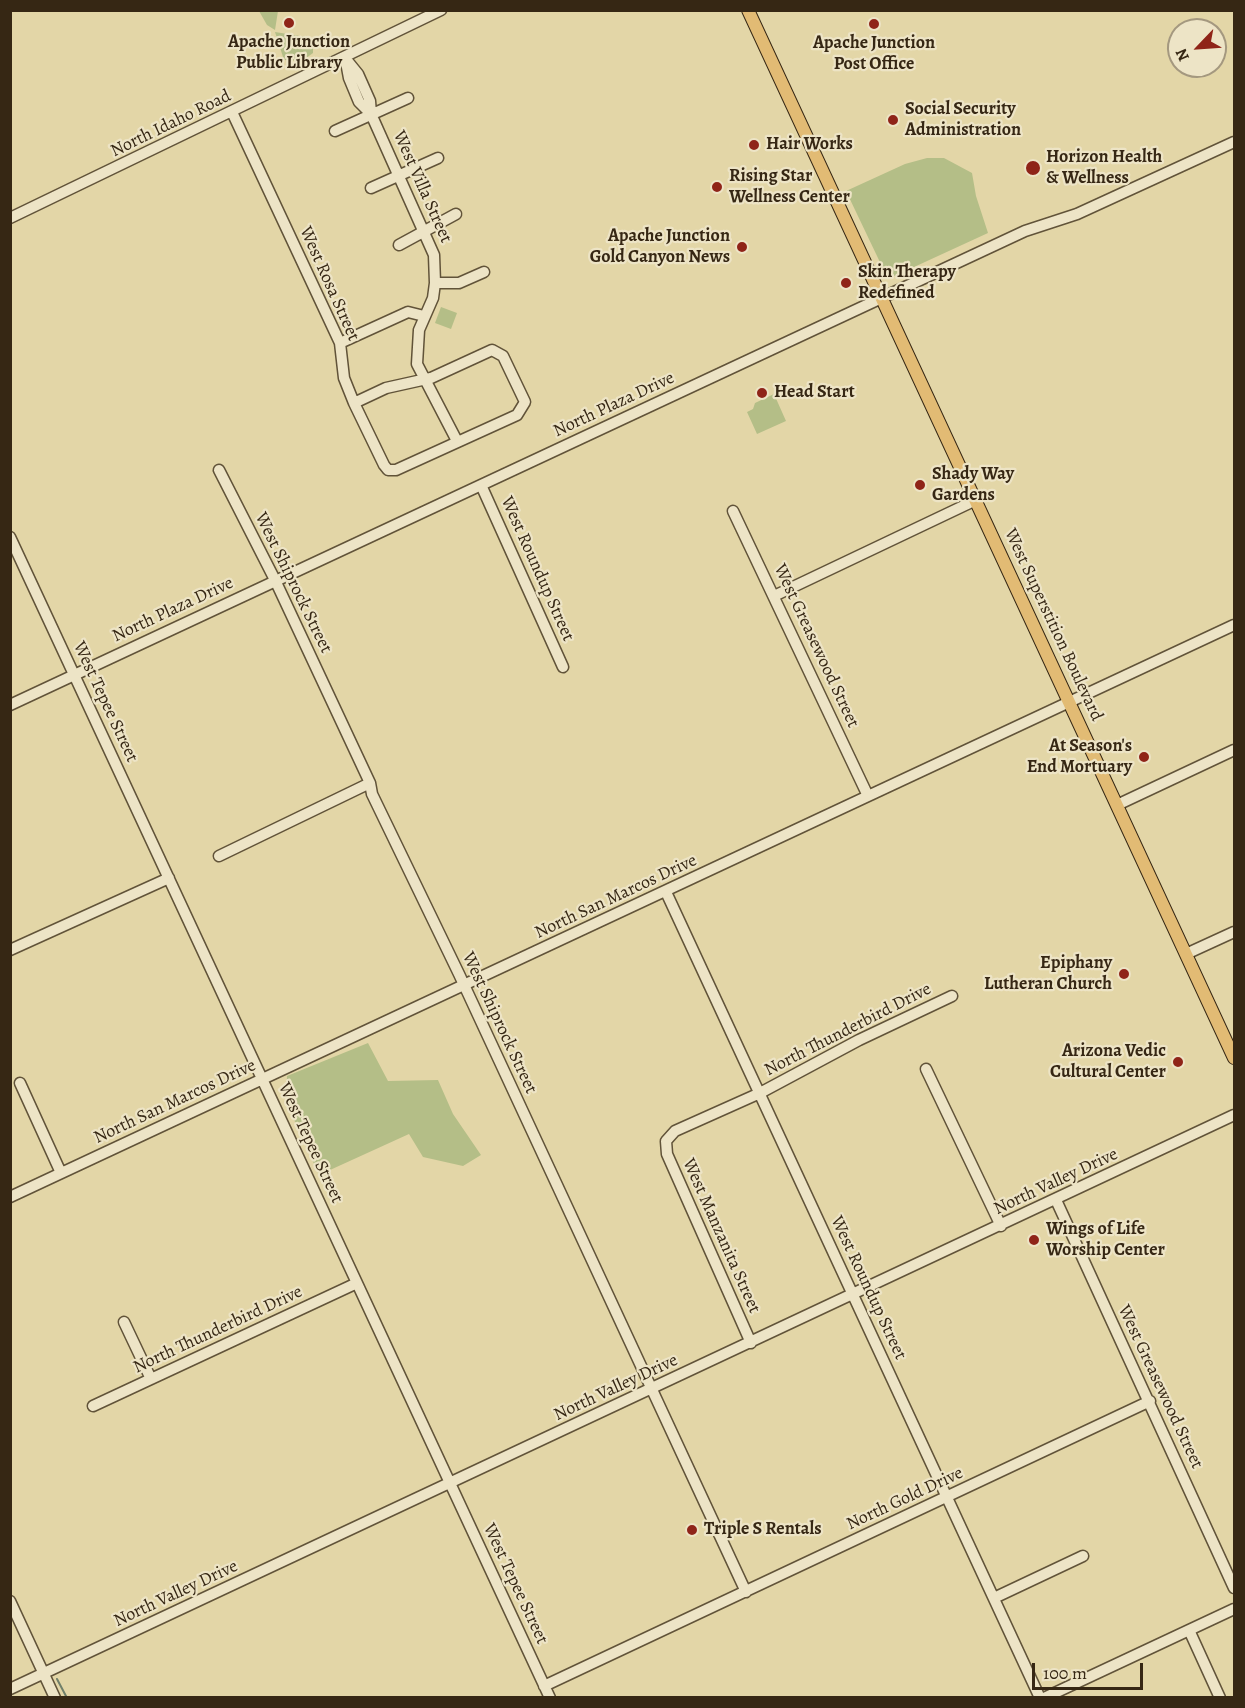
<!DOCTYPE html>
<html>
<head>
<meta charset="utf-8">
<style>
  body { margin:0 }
  #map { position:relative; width:1245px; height:1708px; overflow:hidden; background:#e3d6a7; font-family:Alegreya,serif }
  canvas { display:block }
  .frame { position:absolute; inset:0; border:12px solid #362714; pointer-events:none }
  .north { position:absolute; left:1167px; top:18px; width:60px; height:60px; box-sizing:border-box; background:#ede4c6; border:2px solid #a4987f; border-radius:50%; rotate:245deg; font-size:16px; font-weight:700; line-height:24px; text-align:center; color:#362714 }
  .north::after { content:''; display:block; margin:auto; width:21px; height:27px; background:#8f2418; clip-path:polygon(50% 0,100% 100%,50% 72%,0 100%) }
  .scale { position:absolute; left:1032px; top:1663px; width:111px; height:27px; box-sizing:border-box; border:3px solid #362714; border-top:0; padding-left:8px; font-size:18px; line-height:21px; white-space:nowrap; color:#362714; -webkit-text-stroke:4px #ede4c6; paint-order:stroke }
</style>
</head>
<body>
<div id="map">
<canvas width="1245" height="1708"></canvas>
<div class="frame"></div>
<div class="north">N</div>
<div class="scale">100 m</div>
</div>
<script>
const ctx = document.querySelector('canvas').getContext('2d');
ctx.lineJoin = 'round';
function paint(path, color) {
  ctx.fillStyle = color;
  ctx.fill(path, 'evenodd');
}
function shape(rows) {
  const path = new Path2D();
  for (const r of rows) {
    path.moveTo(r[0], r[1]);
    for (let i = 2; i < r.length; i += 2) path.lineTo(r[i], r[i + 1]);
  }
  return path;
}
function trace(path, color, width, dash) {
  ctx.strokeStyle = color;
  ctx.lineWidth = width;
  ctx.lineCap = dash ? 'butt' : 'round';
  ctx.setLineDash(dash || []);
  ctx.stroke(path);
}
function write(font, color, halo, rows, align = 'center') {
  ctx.font = font + ' Alegreya,serif';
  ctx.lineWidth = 4.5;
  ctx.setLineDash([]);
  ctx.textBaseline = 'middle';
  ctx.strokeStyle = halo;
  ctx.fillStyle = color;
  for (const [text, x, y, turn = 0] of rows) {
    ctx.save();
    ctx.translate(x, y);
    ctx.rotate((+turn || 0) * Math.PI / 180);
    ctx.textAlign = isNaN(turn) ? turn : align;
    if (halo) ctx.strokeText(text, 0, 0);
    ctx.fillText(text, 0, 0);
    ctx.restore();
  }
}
const green = shape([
  [259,11,278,11,275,30,267,25],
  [275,32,306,37,313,46,313,53,302,61,284,60],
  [927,158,944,158,972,173,976,196,988,233,888,279,846,191,905,164],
  [441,307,457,313,451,329,435,323],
  [774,394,786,421,757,434,747,412,753,409,755,403],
  [368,1043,388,1081,438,1080,453,1114,481,1155,463,1166,423,1157,409,1134,319,1175,286,1102,287,1076]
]);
const stream = shape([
  [57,1679,67,1698]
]);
const minor = shape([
  [345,58,358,74,370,101,371,114,434,255,435,283,433,298,419,330,417,364,457,441],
  [346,62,349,78,359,102,371,114],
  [232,112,340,343,344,378,354,403,384,465,388,470,396,470,517,415,525,402,503,356,492,350,431,378,386,388,354,403],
  [335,131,408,98],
  [371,188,438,158],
  [10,218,441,10],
  [399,245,456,214],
  [435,283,459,283,484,272],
  [340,343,408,312,424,316],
  [219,470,275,580,370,783,372,794,459,974,746,1592],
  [481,485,563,667],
  [733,511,868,796],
  [10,537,550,1698],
  [774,596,976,500],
  [10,705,1025,231,1077,214,1234,142],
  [1117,805,1234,750],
  [219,856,370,783],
  [666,892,1040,1698],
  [10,950,169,878],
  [1186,954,1234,932],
  [926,1069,1001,1226],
  [20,1083,61,1173],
  [10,1197,1234,625],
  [1056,1200,1234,1588],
  [124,1322,151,1379],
  [751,1343,667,1154,666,1141,675,1131,760,1093,859,1040,952,996],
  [93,1406,357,1283],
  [994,1598,1083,1556],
  [10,1601,55,1698],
  [1189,1630,1220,1698],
  [544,1686,1150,1401],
  [10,1689,1234,1115],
  [1044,1698,1234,1609]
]);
const major = shape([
  [748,10,1234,1058]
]);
const markers = [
  [289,23,6,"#8f2418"],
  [874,24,6,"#8f2418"],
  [893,120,6,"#8f2418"],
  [754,145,6,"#8f2418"],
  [1033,168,8,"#8f2418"],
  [717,187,6,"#8f2418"],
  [742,247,6,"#8f2418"],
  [846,283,6,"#8f2418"],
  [762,393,6,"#8f2418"],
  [920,485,6,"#8f2418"],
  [1144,757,6,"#8f2418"],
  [1124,974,6,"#8f2418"],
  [1178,1062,6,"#8f2418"],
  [1034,1240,6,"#8f2418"],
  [692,1530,6,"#8f2418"]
];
const poiNames = [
  ["Apache Junction",289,43,"center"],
  ["Public Library",289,64,"center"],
  ["Apache Junction",874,44,"center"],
  ["Post Office",874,65,"center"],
  ["Social Security",905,110],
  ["Administration",905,131],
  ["Hair Works",766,145],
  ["Horizon Health",1046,158],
  ["& Wellness",1046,179],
  ["Rising Star",729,177],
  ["Wellness Center",729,198],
  ["Apache Junction",730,237,"right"],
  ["Gold Canyon News",730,258,"right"],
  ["Skin Therapy",858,273],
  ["Redefined",858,294],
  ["Head Start",774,393],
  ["Shady Way",932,475],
  ["Gardens",932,496],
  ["At Season's",1132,747,"right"],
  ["End Mortuary",1132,768,"right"],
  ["Epiphany",1112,964,"right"],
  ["Lutheran Church",1112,985,"right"],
  ["Arizona Vedic",1166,1052,"right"],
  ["Cultural Center",1166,1073,"right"],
  ["Wings of Life",1046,1230],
  ["Worship Center",1046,1251],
  ["Triple S Rentals",704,1530]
];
const streetNames = [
  ["North Idaho Road",171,124,-26],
  ["West Villa Street",422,187,66],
  ["West Rosa Street",329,284,66],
  ["North Plaza Drive",614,405,-25],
  ["West Roundup Street",537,569,66],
  ["West Shiprock Street",293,583,64],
  ["North Plaza Drive",173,610,-25],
  ["West Superstition Boulevard",1053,625,65],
  ["West Greasewood Street",816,646,65],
  ["West Tepee Street",105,702,65],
  ["North San Marcos Drive",616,897,-25],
  ["West Shiprock Street",499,1023,65],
  ["North Thunderbird Drive",848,1030,-27],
  ["North San Marcos Drive",175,1102,-25],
  ["West Tepee Street",310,1143,65],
  ["North Valley Drive",1056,1182,-25],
  ["West Manzanita Street",721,1236,66],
  ["West Roundup Street",868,1288,65],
  ["North Thunderbird Drive",218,1330,-25],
  ["West Greasewood Street",1160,1387,65],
  ["North Valley Drive",616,1388,-25],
  ["North Gold Drive",905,1499,-25],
  ["West Tepee Street",515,1584,65],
  ["North Valley Drive",176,1594,-25]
];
paint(green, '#b4be87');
trace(stream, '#707f6a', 2);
trace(minor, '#615339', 13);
trace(major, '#362714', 14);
trace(minor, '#ede4c6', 10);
trace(major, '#e2bb74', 12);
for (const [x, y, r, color] of markers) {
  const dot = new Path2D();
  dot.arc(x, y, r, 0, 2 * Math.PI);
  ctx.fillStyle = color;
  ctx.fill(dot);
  trace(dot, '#ede4c6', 2);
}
write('bold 18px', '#362714', '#ede4c6', poiNames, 'left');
write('18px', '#362714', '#ede4c6', streetNames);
</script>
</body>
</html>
